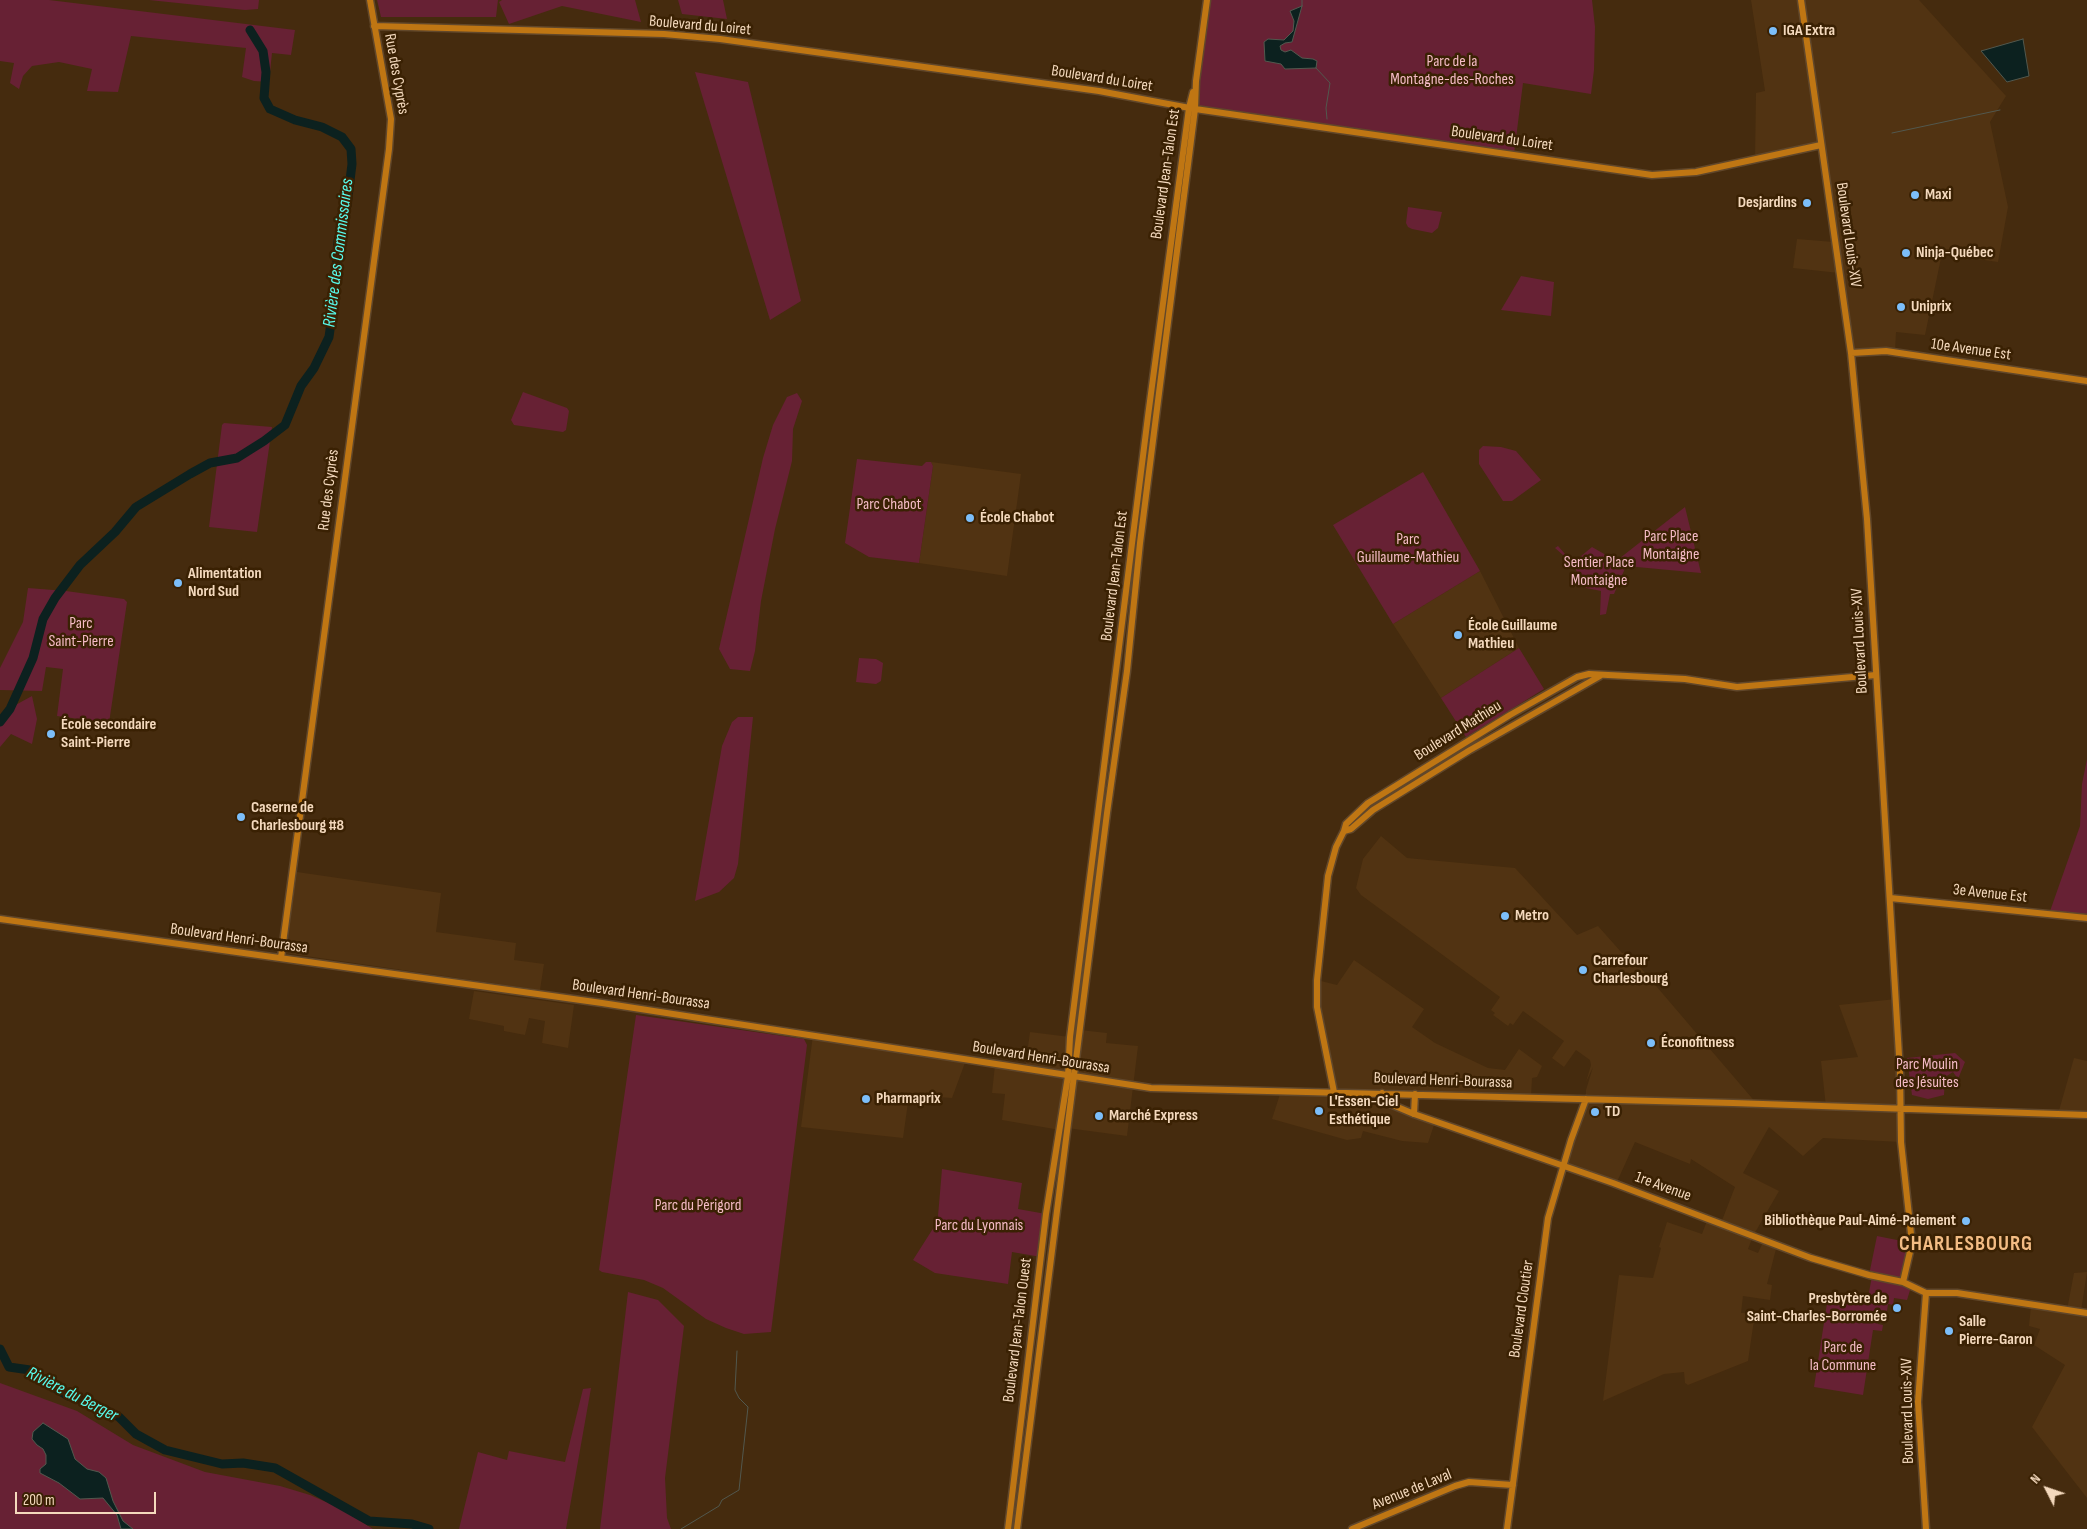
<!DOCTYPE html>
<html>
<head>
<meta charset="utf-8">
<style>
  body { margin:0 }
  #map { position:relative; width:2087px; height:1529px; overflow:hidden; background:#452b0e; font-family:"Sofia Sans Condensed",sans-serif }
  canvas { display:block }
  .north { position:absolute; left:2022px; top:1464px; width:50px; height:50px; -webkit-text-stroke:4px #3a2103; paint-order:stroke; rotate:311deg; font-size:14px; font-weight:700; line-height:20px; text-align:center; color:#f4d9bd }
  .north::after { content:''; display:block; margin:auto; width:18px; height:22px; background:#f4d9bd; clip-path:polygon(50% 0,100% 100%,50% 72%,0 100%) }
  .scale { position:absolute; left:15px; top:1492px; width:141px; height:22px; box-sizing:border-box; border:2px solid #f4d9bd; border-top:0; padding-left:6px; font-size:15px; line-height:18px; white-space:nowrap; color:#f4d9bd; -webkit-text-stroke:4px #3a2103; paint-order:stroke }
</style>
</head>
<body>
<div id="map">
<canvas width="2087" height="1529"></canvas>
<div class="north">N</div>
<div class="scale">200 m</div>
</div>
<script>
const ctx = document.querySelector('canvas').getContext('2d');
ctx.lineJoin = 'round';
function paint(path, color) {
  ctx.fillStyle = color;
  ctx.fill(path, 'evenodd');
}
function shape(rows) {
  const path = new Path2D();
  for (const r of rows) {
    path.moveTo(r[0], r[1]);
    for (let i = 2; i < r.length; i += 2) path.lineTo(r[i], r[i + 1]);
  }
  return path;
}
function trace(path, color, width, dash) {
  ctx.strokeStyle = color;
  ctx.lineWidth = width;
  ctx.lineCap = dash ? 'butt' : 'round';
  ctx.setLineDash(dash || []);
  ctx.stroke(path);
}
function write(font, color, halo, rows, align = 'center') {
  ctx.font = font + ' "Sofia Sans Condensed",sans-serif';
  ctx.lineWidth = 5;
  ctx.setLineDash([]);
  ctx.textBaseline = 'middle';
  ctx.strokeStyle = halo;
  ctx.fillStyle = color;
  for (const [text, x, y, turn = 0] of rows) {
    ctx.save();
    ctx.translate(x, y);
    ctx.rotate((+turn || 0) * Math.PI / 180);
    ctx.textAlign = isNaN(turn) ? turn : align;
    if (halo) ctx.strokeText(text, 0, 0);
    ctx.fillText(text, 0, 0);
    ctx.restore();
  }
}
const built = shape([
  [1751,0,1919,0,2006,96,1990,122,2008,207,1998,262,1944,254,1941,258,1925,335,1896,332,1895,352,1851,353,1839,273,1793,268,1797,239,1834,242,1821,145,1755,160,1756,93,1765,91],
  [931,462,1021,474,1007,576,919,563,933,466],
  [1480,571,1519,648,1441,698,1393,624],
  [1381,836,1407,858,1515,868,1577,935,1598,926,1622,953,1627,952,1757,1104,1826,1107,1821,1061,1858,1057,1839,1005,1896,999,1901,1142,1823,1138,1803,1156,1769,1127,1743,1173,1779,1191,1753,1236,1748,1249,1758,1253,1764,1240,1777,1245,1767,1284,1772,1285,1770,1300,1743,1296,1741,1313,1755,1313,1748,1361,1688,1385,1685,1383,1684,1372,1664,1374,1603,1401,1619,1275,1653,1278,1661,1248,1659,1247,1667,1222,1702,1234,1708,1218,1721,1223,1735,1187,1691,1159,1690,1164,1635,1142,1616,1184,1563,1165,1586,1099,1586,1090,1593,1067,1586,1082,1591,1065,1590,1060,1576,1050,1564,1067,1552,1058,1564,1041,1523,1011,1513,1025,1510,1023,1508,1026,1493,1015,1495,1013,1491,1010,1500,997,1361,895,1356,888,1363,859],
  [297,872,441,893,436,932,516,943,514,960,544,964,540,990,285,953],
  [1354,960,1424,1009,1412,1027,1435,1043,1488,1068,1505,1070,1519,1049,1542,1066,1537,1077,1532,1078,1531,1097,1337,1093,1414,1114,1435,1122,1428,1143,1402,1141,1363,1131,1361,1138,1347,1140,1272,1119,1281,1091,1334,1092,1320,1025,1317,980,1337,985],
  [474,991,574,1005,568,1048,542,1043,545,1021,529,1018,525,1035,504,1031,504,1026,469,1019],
  [1080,1030,1107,1033,1106,1043,1138,1046,1127,1136,1067,1128],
  [1030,1032,1070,1037,1060,1130,1002,1120,1005,1094,992,1093,995,1065,1025,1069],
  [813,1035,966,1060,952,1098,909,1095,903,1138,801,1127],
  [2074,1058,2087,1061,2087,1115,2058,1114],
  [2087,1272,2081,1311,2087,1313,2087,1498,2032,1427,2065,1365,2034,1345,2040,1329,2029,1326,2031,1306,2067,1310,2074,1273]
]);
const green = shape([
  [0,0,49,0,295,30,291,55,272,53,269,82,254,81,242,77,246,48,131,36,118,92,87,91,92,69,59,62,32,66,23,76,19,89,10,83,14,63,0,61],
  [149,0,259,0,258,9,245,10],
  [377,0,498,0,496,17,381,17],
  [502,0,635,0,641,22,562,6,509,24,499,2],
  [678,0,723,0,727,19,682,14],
  [1207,0,1592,0,1595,27,1594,70,1591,94,1523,83,1514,154,1195,109],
  [695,72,748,82,801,301,770,320],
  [1408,207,1442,212,1438,228,1432,233,1412,229,1408,227,1406,223],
  [1521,276,1554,282,1551,316,1501,310],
  [523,392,567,408,569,411,566,430,563,432,514,425,511,420],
  [797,393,802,401,793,429,792,461,775,529,761,601,755,651,750,671,730,669,719,649,763,458,773,425,787,397],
  [224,423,272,427,257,532,209,527,222,425],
  [1483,446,1501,447,1516,451,1541,480,1512,501,1503,501,1479,464,1479,450],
  [857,459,922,466,926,462,931,462,933,466,919,563,869,557,845,543],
  [1423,472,1480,571,1393,624,1333,525],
  [1685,507,1701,573,1626,566,1614,594,1610,594,1606,614,1600,615,1601,591,1586,588,1572,563,1555,548,1558,546,1565,554,1575,561,1592,547,1613,559,1620,558],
  [28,588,66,591,124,599,127,602,109,723,57,716,63,669,46,667,42,691,0,690,0,668,23,622],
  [1519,648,1544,689,1466,737,1441,698],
  [859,658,876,659,883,663,881,681,876,684,856,682],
  [32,696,37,719,32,744,11,734,0,747,0,716,10,708],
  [738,717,753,717,738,864,734,878,719,892,695,901,722,746,732,722],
  [2087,759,2087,918,2049,914,2080,826,2082,784],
  [636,1015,804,1039,807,1045,771,1332,744,1334,726,1328,706,1319,663,1288,644,1280,602,1272,599,1270],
  [1955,1053,1965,1062,1958,1079,1953,1072,1945,1077,1944,1095,1928,1099,1912,1095,1907,1058],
  [942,1169,1022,1183,1018,1209,1046,1214,1041,1257,1012,1252,1008,1284,935,1273,913,1260,934,1227,938,1216],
  [1877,1236,1912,1243,1903,1282,1911,1287,1907,1300,1894,1298,1893,1305,1888,1304,1887,1311,1880,1310,1878,1312,1877,1320,1878,1324,1883,1325,1882,1331,1873,1330,1863,1395,1814,1387,1828,1297,1867,1303,1872,1276,1869,1275],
  [628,1292,658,1300,684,1326,665,1478,667,1518,671,1529,600,1529],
  [0,1383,77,1411,133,1445,205,1472,280,1486,310,1495,340,1508,373,1529,0,1529],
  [591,1388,566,1529,459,1529,478,1452,507,1460,509,1451,565,1462,583,1389]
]);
const water = shape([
  [1302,6,1292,42,1285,43,1280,46,1281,50,1285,52,1291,50,1302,58,1313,59,1317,61,1316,68,1285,69,1281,64,1265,61,1264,42,1268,39,1284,40,1293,31,1294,21,1290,11,1302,6],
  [2023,39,2029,76,2007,82,1981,51,2023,39],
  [43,1423,68,1439,75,1459,87,1469,99,1472,106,1478,113,1501,123,1521,133,1529,121,1529,117,1515,103,1498,80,1499,59,1483,40,1473,40,1469,46,1464,46,1455,43,1449,37,1445,32,1439,33,1432,43,1423]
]);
const stream = shape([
  [1302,6,1302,0],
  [1316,68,1330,83,1326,108,1327,119],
  [1892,133,2000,110],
  [681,1529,719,1506,722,1500,739,1490,748,1407,739,1398,735,1390,737,1351]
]);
const river = shape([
  [0,722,10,709,33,658,43,619,55,598,80,565,115,532,136,507,190,474,210,463,237,458,264,441,285,425,301,386,314,368,329,337,335,294,338,241,347,205,352,164,351,149,342,137,322,127,295,120,270,109,264,98,266,72,263,51,250,30],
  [0,1349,9,1367,30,1370,43,1381,68,1396,89,1402,119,1417,136,1434,165,1450,222,1464,243,1463,275,1468,369,1521,412,1524,429,1529]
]);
const secondary = shape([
  [1801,0,1851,353,1867,519,1900,1072,1901,1142,1912,1243,1903,1282],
  [374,26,664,34,720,39,1099,91,1195,109,1652,175,1696,172,1821,145],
  [1851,353,1886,351,2087,381],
  [1344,831,1351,829,1373,810,1470,750,1600,676],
  [1890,898,2087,918],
  [0,919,602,1003,1151,1088,1733,1103,2087,1115],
  [281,958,389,149,391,119,370,0],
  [1334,1092,1317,1007,1317,980,1328,876,1336,847,1344,831,1346,824,1368,803,1510,715,1577,677,1589,674,1685,679,1737,687,1876,675],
  [1382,1093,1388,1103,1414,1114,1613,1183,1811,1258,1869,1275,1903,1282,1926,1293,1957,1293,2087,1313],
  [1414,1114,1415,1094],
  [1926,1293,1918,1402,1926,1529],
  [1008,1529,1046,1214,1068,1076,1070,1037,1148,416,1189,108,1193,92],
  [1017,1529,1107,813,1127,671,1140,543,1195,109,1196,81,1207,0],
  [1352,1529,1455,1486,1469,1482,1513,1485],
  [1507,1529,1548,1218,1571,1140,1586,1099]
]);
const markers = [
  [1773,31,5,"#7cbef9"],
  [1915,195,5,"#7cbef9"],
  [1807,203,5,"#7cbef9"],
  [1906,253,5,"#7cbef9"],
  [1901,307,5,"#7cbef9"],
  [970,518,5,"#7cbef9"],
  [178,583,5,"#7cbef9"],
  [1458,635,5,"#7cbef9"],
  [51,734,5,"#7cbef9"],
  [241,817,5,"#7cbef9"],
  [1505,916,5,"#7cbef9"],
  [1583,970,5,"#7cbef9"],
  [1651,1043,5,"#7cbef9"],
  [866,1099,5,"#7cbef9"],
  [1319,1111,5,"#7cbef9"],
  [1595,1112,5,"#7cbef9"],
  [1099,1116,5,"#7cbef9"],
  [1966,1221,5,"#7cbef9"],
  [1897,1308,5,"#7cbef9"],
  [1949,1331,5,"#7cbef9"]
];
const streetNames = [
  ["Boulevard du Loiret",700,26,5],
  ["Rue des Cyprès",396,74,80],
  ["Boulevard du Loiret",1102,79,9],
  ["Boulevard du Loiret",1502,139,8],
  ["Boulevard Jean-Talon Est",1166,174,-82],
  ["Boulevard Louis-XIV",1848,235,82],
  ["10e Avenue Est",1971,350,8],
  ["Rue des Cyprès",329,490,-83],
  ["Boulevard Jean-Talon Est",1115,576,-83],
  ["Boulevard Louis-XIV",1860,641,-93],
  ["Boulevard Mathieu",1458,731,-32],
  ["3e Avenue Est",1990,894,6],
  ["Boulevard Henri-Bourassa",239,939,8],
  ["Boulevard Henri-Bourassa",641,995,8],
  ["Boulevard Henri-Bourassa",1041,1058,9],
  ["Boulevard Henri-Bourassa",1443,1081,2],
  ["1re Avenue",1663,1187,20],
  ["Boulevard Cloutier",1522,1309,-82],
  ["Boulevard Jean-Talon Ouest",1018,1330,-83],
  ["Boulevard Louis-XIV",1908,1411,-91],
  ["Avenue de Laval",1412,1490,-22]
];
const poiNames = [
  ["IGA Extra",1783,31],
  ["Maxi",1925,195],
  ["Desjardins",1797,203,"right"],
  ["Ninja-Québec",1916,253],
  ["Uniprix",1911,307],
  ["École Chabot",980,518],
  ["Alimentation",188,574],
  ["Nord Sud",188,592],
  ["École Guillaume",1468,626],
  ["Mathieu",1468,644],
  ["École secondaire",61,725],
  ["Saint-Pierre",61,743],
  ["Caserne de",251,808],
  ["Charlesbourg #8",251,826],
  ["Metro",1515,916],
  ["Carrefour",1593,961],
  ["Charlesbourg",1593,979],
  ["Éconofitness",1661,1043],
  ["Pharmaprix",876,1099],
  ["L'Essen-Ciel",1329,1102],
  ["Esthétique",1329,1120],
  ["TD",1605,1112],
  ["Marché Express",1109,1116],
  ["Bibliothèque Paul-Aimé-Paiement",1956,1221,"right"],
  ["Presbytère de",1887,1299,"right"],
  ["Saint-Charles-Borromée",1887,1317,"right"],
  ["Salle",1959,1322],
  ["Pierre-Garon",1959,1340]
];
const parkNames = [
  ["Parc de la",1452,62],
  ["Montagne-des-Roches",1452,80],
  ["Parc Chabot",889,505],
  ["Parc Place",1671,537],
  ["Montaigne",1671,555],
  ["Parc",1408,540],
  ["Guillaume-Mathieu",1408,558],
  ["Sentier Place",1599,563],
  ["Montaigne",1599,581],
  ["Parc",81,624],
  ["Saint-Pierre",81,642],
  ["Parc Moulin",1927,1065],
  ["des Jésuites",1927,1083],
  ["Parc du Périgord",698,1206],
  ["Parc du Lyonnais",979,1226],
  ["Parc de",1843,1348],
  ["la Commune",1843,1366]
];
const waterNames = [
  ["Rivière des Commissaires",339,253,-83],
  ["Rivière du Berger",72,1395,27]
];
const districtNames = [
  ["CHARLESBOURG",1966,1245]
];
paint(built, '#513312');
paint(green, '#672134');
paint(water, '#0c211f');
trace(water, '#52584e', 1);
trace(stream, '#52584e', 1);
trace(river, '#0c211f', 9);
trace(secondary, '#61472a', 9);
trace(secondary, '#bf7613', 6);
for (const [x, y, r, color] of markers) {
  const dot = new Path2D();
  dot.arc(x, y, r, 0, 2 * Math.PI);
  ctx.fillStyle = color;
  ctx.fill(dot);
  trace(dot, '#3a2103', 2);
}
write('16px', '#f4d9bd', '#3a2103', streetNames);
write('bold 16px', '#f4d9bd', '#3a2103', poiNames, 'left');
write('16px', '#f5bbc6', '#3a2103', parkNames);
write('italic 18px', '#58faeb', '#3a2103', waterNames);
ctx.letterSpacing = '1px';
write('bold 21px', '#f3bc84', '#3a2103', districtNames);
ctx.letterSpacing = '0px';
</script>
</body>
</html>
